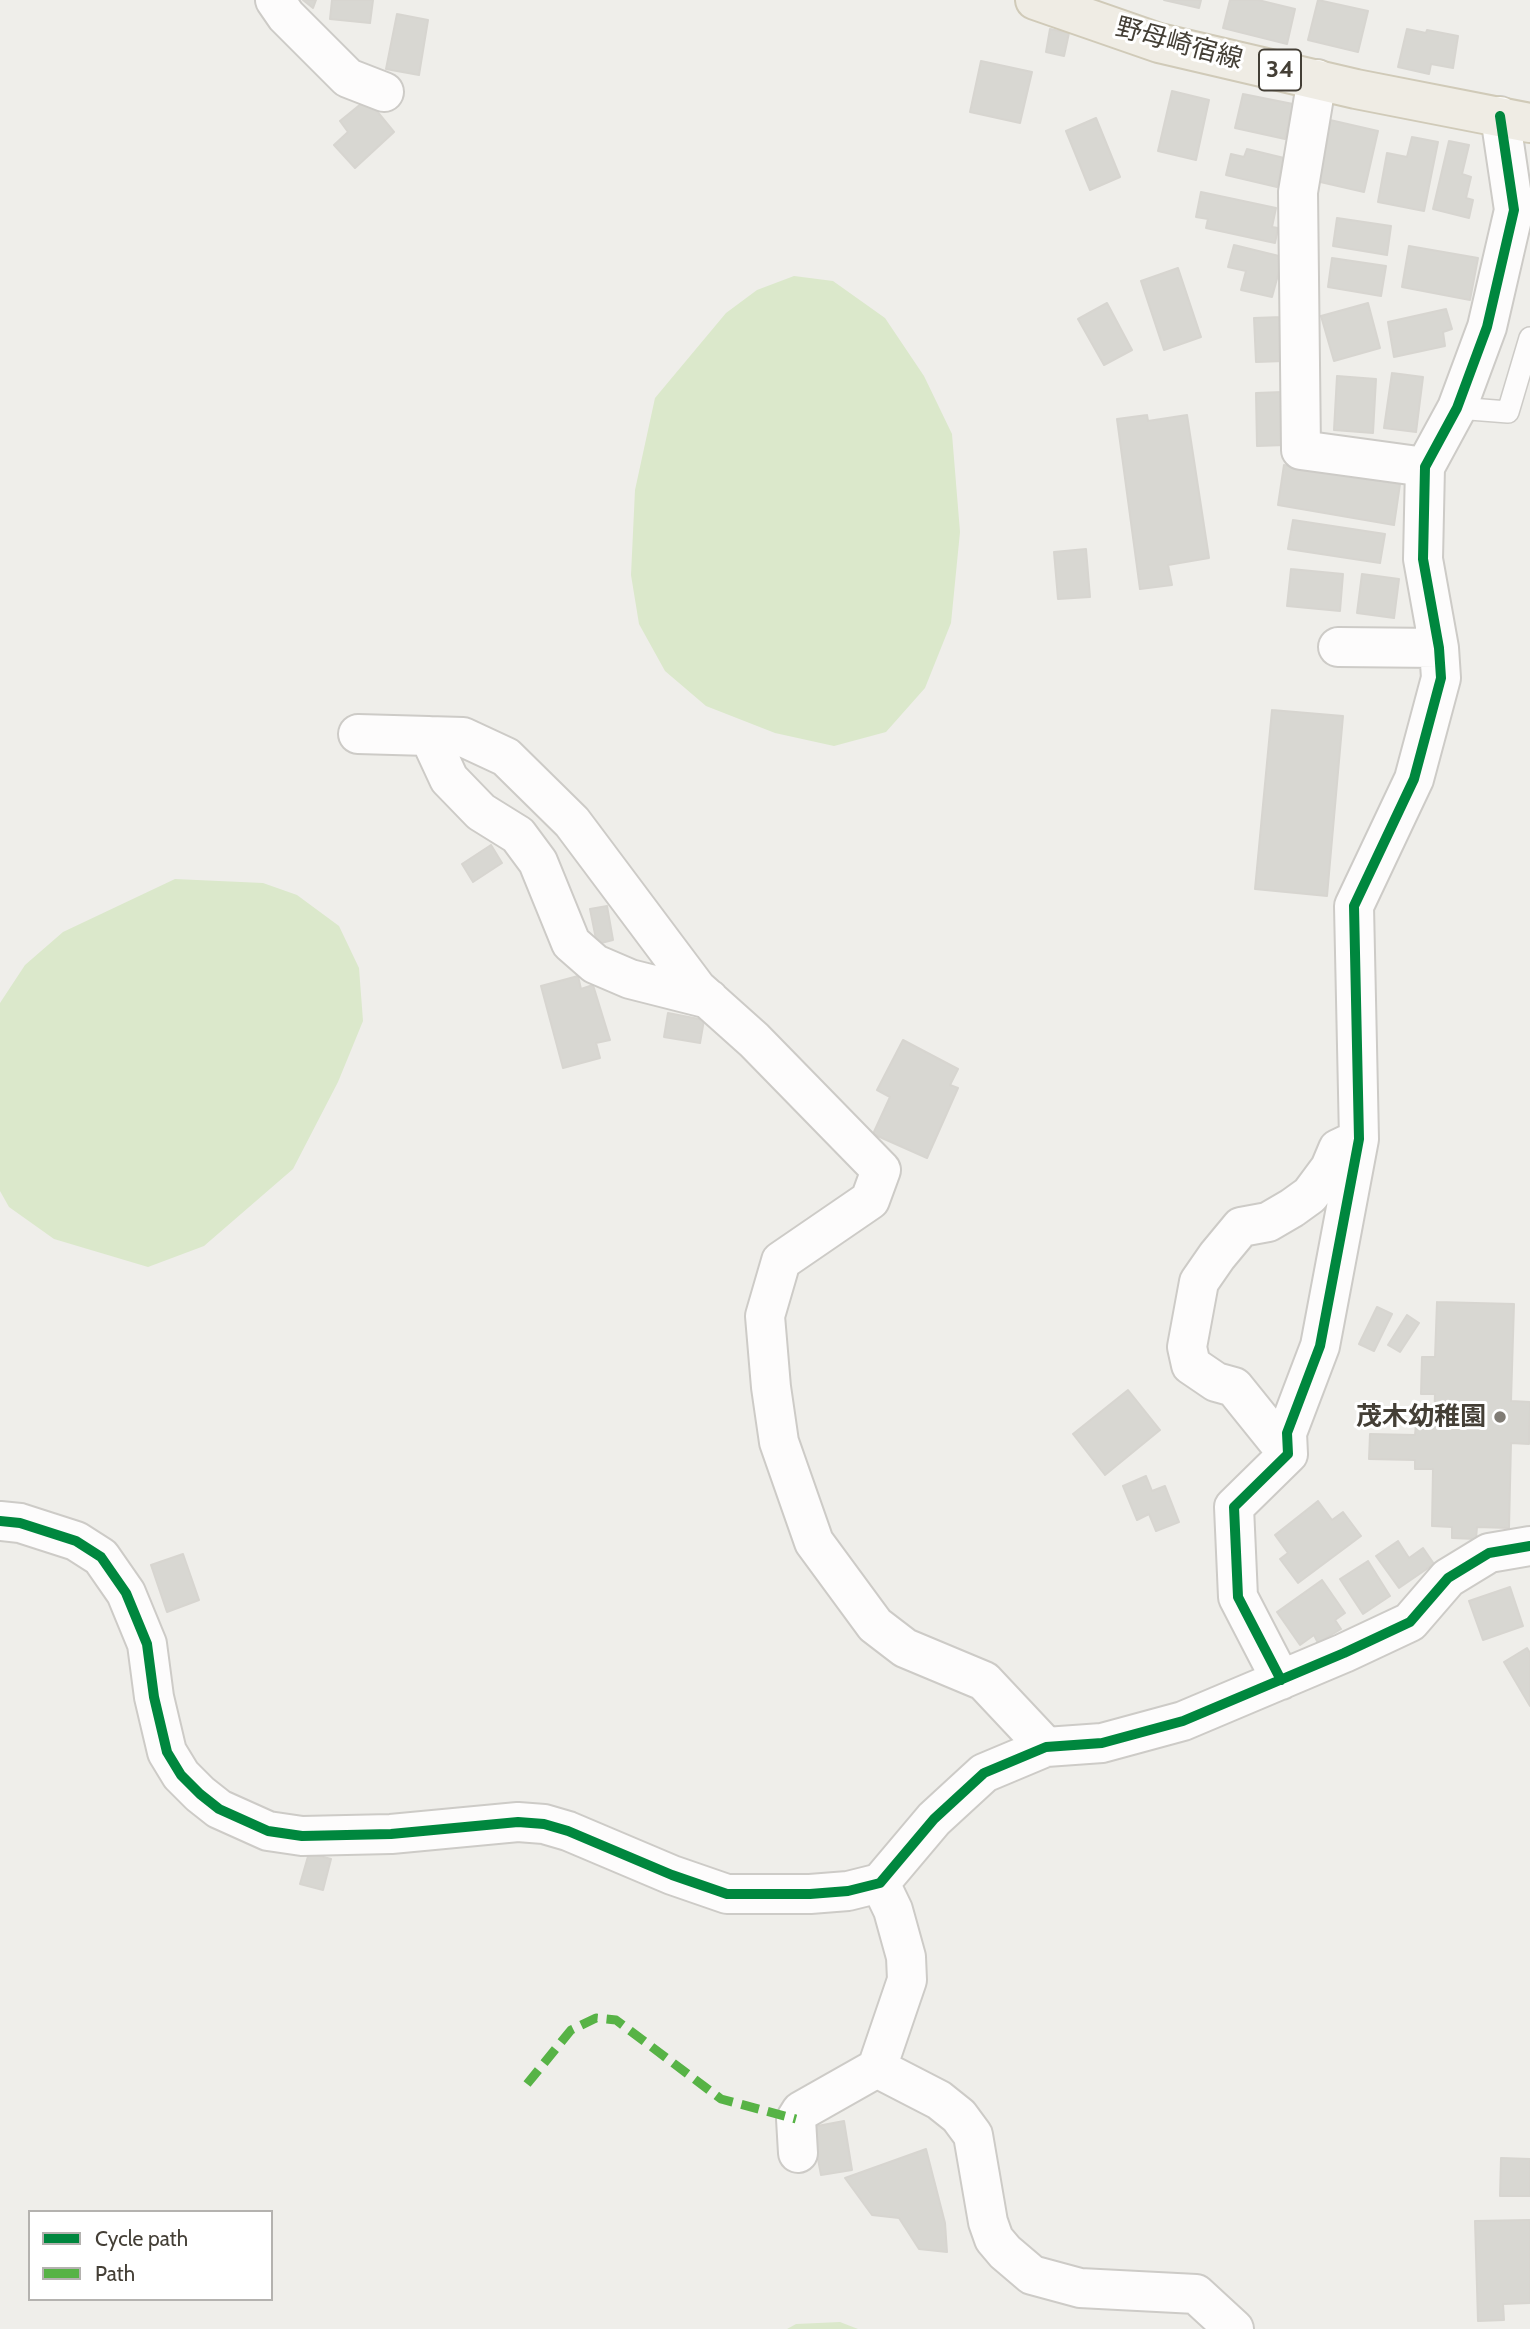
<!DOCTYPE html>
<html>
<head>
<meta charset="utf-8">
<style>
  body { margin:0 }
  #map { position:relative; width:1530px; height:2329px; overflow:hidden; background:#efeeea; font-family:Cabin,sans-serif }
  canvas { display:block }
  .legend { position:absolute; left:28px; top:2210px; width:245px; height:91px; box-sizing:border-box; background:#fff; border:2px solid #b4b2af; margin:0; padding:9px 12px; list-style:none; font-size:21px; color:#443f36 }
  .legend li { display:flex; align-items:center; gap:14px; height:35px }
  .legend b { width:35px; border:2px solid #b4b2af }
</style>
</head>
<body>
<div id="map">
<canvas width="1530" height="2329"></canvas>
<ul class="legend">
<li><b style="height:9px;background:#00873e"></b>Cycle path</li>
<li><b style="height:9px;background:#57b346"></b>Path</li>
</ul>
</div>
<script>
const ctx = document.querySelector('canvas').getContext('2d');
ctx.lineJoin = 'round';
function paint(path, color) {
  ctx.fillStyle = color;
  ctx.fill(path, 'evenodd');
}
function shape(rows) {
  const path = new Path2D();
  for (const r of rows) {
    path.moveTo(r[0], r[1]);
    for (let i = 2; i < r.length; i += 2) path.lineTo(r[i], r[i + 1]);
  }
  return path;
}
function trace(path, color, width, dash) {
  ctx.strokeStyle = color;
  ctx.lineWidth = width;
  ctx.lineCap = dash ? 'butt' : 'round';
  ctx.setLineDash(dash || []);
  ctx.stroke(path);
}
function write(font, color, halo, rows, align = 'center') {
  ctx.font = font + ' Cabin,"Noto Sans JP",sans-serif';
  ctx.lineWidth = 6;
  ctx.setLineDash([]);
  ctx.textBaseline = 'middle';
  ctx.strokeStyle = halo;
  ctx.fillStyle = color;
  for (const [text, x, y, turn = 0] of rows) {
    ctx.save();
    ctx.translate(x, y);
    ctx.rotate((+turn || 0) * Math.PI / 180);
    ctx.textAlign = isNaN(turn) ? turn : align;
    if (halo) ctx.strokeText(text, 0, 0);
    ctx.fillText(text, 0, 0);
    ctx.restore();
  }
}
const green = shape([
  [794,276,833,281,885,318,924,376,952,434,960,532,951,623,925,688,886,732,834,746,775,733,706,706,665,671,639,624,631,575,635,490,655,398,726,313,757,290],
  [175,879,263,883,297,895,339,926,359,968,363,1021,338,1082,293,1169,204,1246,148,1267,54,1239,9,1207,0,1191,0,1003,25,965,63,932],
  [840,2322,858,2329,787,2329,796,2324]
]);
const building = shape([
  [303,0,316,0,313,8,303,0],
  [332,0,373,0,370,23,330,19,332,0],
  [1164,0,1201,0,1199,8,1164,0],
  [1230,0,1258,0,1295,9,1287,44,1223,28,1230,0],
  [1318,0,1368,11,1358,52,1308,40,1318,0],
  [397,14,428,20,419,75,386,69,397,14],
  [1050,29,1069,33,1064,56,1046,52,1050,29],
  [1407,29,1426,33,1427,30,1458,36,1453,68,1431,64,1429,74,1398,67,1407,29],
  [981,61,1032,72,1020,123,970,112,981,61],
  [1172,91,1209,100,1196,160,1158,151,1172,91],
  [1243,94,1293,104,1285,139,1235,128,1243,94],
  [367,99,394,132,355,168,334,145,348,132,340,121,367,99],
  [1096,118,1120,177,1090,190,1066,131,1096,118],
  [1330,120,1378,131,1364,192,1316,181,1330,120],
  [1412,137,1438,142,1424,211,1378,202,1387,153,1407,157,1412,137],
  [1449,141,1469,145,1462,174,1471,177,1466,198,1473,200,1469,218,1433,209,1449,141],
  [1247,149,1284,158,1277,187,1226,175,1231,154,1244,157,1247,149],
  [1201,192,1276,208,1272,227,1278,228,1275,243,1206,228,1208,219,1196,217,1201,192],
  [1337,218,1391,226,1387,255,1333,246,1337,218],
  [1234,245,1283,257,1272,297,1241,290,1246,271,1228,267,1234,245],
  [1409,246,1478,258,1470,300,1402,287,1409,246],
  [1332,258,1386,266,1381,296,1328,287,1332,258],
  [1178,268,1201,337,1164,350,1141,281,1178,268],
  [1107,303,1132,350,1104,365,1078,319,1107,303],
  [1368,303,1380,348,1334,361,1321,316,1368,303],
  [1446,309,1452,329,1443,332,1445,346,1394,357,1388,322,1446,309],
  [1282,317,1284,361,1256,362,1254,318,1282,317],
  [1392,373,1423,377,1416,432,1384,428,1392,373],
  [1337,376,1376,379,1373,433,1334,430,1337,376],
  [1283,392,1285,445,1257,446,1256,393,1283,392],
  [1147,415,1148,421,1187,415,1209,558,1168,565,1172,585,1140,589,1117,419,1147,415],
  [1284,465,1400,484,1394,525,1278,505,1284,465],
  [1293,520,1385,534,1380,563,1288,549,1293,520],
  [1086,549,1090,597,1058,599,1054,552,1086,549],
  [1291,569,1343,574,1340,611,1287,606,1291,569],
  [1362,574,1399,579,1394,618,1357,613,1362,574],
  [1272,710,1343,716,1327,896,1255,889,1272,710],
  [491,845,502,863,473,882,462,864,491,845],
  [607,906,613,940,597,944,590,909,607,906],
  [578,976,581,989,593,985,610,1040,596,1043,600,1058,563,1068,541,986,578,976],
  [668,1013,704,1020,700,1043,664,1037,668,1013],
  [903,1040,958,1069,950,1085,958,1088,927,1158,873,1134,890,1097,877,1090,903,1040],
  [1437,1302,1514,1304,1511,1401,1530,1402,1529,1444,1511,1443,1509,1528,1477,1527,1476,1539,1452,1538,1452,1527,1432,1526,1433,1469,1415,1469,1415,1460,1369,1459,1370,1434,1415,1435,1416,1424,1434,1424,1435,1394,1421,1394,1422,1357,1435,1357,1437,1302],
  [1377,1307,1392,1314,1374,1351,1359,1344,1377,1307],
  [1407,1315,1419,1323,1400,1352,1388,1345,1407,1315],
  [1128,1390,1160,1430,1105,1475,1073,1434,1128,1390],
  [1146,1476,1152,1491,1165,1486,1179,1522,1156,1531,1149,1514,1137,1520,1123,1486,1146,1476],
  [1318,1501,1332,1520,1343,1512,1361,1536,1298,1583,1280,1559,1288,1553,1275,1535,1318,1501],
  [1398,1541,1409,1558,1423,1548,1434,1564,1399,1588,1376,1556,1398,1541],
  [183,1554,199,1600,167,1612,151,1565,183,1554],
  [1368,1561,1390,1596,1363,1614,1340,1579,1368,1561],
  [1322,1580,1345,1613,1335,1620,1341,1629,1318,1643,1314,1635,1300,1645,1277,1612,1322,1580],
  [1510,1587,1523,1626,1483,1640,1469,1601,1510,1587],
  [1527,1648,1530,1653,1530,1706,1504,1662,1527,1648],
  [309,1853,331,1859,323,1890,300,1884,309,1853],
  [844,2121,852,2170,821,2175,812,2127,844,2121],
  [926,2149,945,2223,947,2252,919,2249,899,2218,872,2215,845,2178,926,2149],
  [1501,2158,1530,2159,1530,2196,1500,2196,1501,2158],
  [1530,2220,1530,2303,1503,2304,1504,2320,1478,2321,1475,2221,1530,2220]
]);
const lane = shape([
  [1457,408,1508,412,1530,338]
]);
const street = shape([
  [275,0,286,16,348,78,384,92],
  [1317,79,1298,192,1301,450,1425,467],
  [1338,647,1439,648],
  [358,734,463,737,506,757,572,822,697,989,754,1040,881,1170,870,1200,781,1261,765,1316,771,1387,779,1442,814,1542,875,1625,905,1648,984,1681,1046,1747],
  [429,736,449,779,481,812,518,835,538,862,571,943,595,964,630,979,709,999],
  [1288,1454,1234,1387,1216,1382,1191,1365,1187,1347,1199,1282,1217,1256,1241,1227,1268,1222,1292,1208,1310,1195,1330,1168,1338,1149,1359,1139],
  [0,1521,20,1523,76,1541,101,1557,126,1593,147,1644,154,1697,167,1752,181,1775,200,1794,219,1809,268,1831,302,1836,391,1834,518,1822,544,1824,568,1831,672,1875,727,1894,810,1894,848,1891,880,1883,934,1819,984,1773,1046,1747,1102,1743,1183,1721,1344,1653,1410,1622,1448,1578,1489,1553,1530,1546],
  [1281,1680,1238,1597,1234,1507,1288,1454,1287,1433,1320,1346,1359,1139,1354,906,1414,779,1441,678,1439,648,1423,559,1425,467,1457,408,1487,327,1514,210,1500,116],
  [880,1883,893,1910,906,1957,907,1980,877,2068,939,2100,959,2116,973,2135,988,2222,994,2239,1005,2252,1032,2275,1080,2288,1196,2294,1234,2329],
  [798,2153,796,2119,801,2111,877,2068]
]);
const primary = shape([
  [1035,0,1159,43,1356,89,1530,123]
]);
const quiet = shape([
  [527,2084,571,2030,596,2018,616,2020,721,2099,796,2119]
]);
const cycleway = shape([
  [0,1521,20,1523,76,1541,101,1557,126,1593,147,1644,154,1697,167,1752,181,1775,200,1794,219,1809,268,1831,302,1836,391,1834,518,1822,544,1824,568,1831,672,1875,727,1894,810,1894,848,1891,880,1883,934,1819,984,1773,1046,1747,1102,1743,1183,1721,1344,1653,1410,1622,1448,1578,1489,1553,1530,1546],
  [1281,1680,1238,1597,1234,1507,1288,1454,1287,1433,1320,1346,1359,1139,1354,906,1414,779,1441,678,1439,648,1423,559,1425,467,1457,408,1487,327,1514,210,1500,116]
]);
const markers = [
  [1500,1417,7,"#807c75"]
];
const shields = [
  [1280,70,42]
];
const shieldNames = [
  ["34",1280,70]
];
const streetNames = [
  ["野母崎宿線",1179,44,15]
];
const poiNames = [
  ["茂木幼稚園",1486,1417]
];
paint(green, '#dbe8cb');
paint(building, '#d8d7d2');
trace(building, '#d7d5d0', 2);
trace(lane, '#cdcbc7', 24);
trace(street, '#cdcbc7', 42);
trace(primary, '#d0cab8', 42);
trace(lane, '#fdfcfc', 21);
trace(street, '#fdfcfc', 38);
trace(primary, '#efece4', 38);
trace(quiet, '#57b346', 9, [18, 9]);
trace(cycleway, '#00873e', 10);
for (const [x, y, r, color] of markers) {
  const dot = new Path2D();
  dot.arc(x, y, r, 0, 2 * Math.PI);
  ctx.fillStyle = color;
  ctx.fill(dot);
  trace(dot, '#fff', 2.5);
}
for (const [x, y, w] of shields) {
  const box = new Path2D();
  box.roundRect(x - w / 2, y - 20.5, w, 41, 5);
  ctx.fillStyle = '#fff';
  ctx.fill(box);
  trace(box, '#443f36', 2);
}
write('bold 24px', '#443f36', null, shieldNames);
write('26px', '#443f36', '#fff', streetNames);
write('bold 26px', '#443f36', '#fff', poiNames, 'right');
</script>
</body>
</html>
